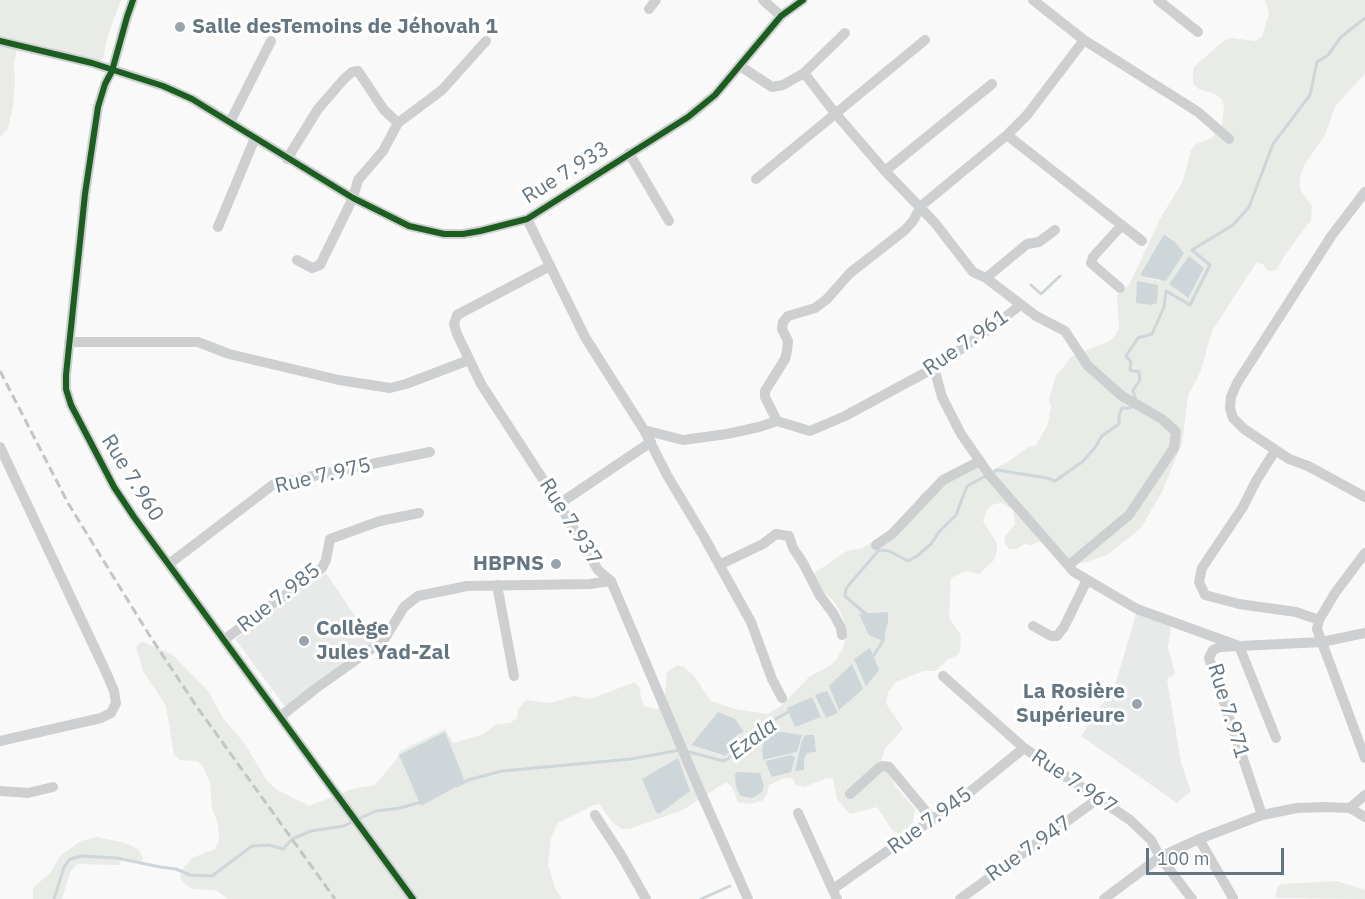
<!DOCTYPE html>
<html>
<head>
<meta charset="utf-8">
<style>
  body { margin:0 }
  #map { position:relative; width:1365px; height:899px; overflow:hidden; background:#f9f9f9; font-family:"IBM Plex Sans",sans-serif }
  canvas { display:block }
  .scale { position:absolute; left:1146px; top:848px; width:138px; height:27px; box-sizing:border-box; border:3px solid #657683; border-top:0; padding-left:8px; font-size:18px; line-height:21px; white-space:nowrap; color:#657683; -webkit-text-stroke:4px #fff; paint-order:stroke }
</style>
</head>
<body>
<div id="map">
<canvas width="1365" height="899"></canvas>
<div class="scale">100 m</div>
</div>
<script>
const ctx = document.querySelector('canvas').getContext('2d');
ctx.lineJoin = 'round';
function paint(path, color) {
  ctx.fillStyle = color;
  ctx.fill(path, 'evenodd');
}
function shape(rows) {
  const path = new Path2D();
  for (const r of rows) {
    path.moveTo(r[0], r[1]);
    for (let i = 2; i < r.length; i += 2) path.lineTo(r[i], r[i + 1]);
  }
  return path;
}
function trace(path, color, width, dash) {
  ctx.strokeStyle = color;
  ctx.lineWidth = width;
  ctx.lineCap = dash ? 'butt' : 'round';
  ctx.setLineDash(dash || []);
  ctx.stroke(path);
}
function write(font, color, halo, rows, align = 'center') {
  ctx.font = font + ' "IBM Plex Sans",sans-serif';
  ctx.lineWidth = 6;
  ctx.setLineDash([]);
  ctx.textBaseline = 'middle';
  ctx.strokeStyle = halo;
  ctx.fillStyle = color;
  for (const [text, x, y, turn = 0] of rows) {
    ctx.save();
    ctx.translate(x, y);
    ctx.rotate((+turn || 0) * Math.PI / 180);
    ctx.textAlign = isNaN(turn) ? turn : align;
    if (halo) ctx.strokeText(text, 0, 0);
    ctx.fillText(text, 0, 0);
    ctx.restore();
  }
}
const built = shape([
  [326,573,373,643,286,708,235,639],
  [1137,611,1172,621,1168,647,1175,674,1167,679,1181,762,1191,791,1177,803,1081,736,1115,685]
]);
const green = shape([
  [0,0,121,0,108,35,103,59,95,61,21,41,17,49,14,64,15,81,13,107,8,128,0,137],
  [1265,0,1365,0,1365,74,1335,106,1325,135,1305,164,1300,176,1300,189,1312,206,1311,220,1285,255,1276,270,1268,271,1263,264,1256,263,1212,331,1200,373,1188,396,1182,444,1162,492,1141,528,1107,555,1083,563,1075,563,1042,540,1032,545,1024,544,1017,549,1009,549,1004,542,1006,535,1015,525,1013,510,1002,503,994,504,987,509,983,521,997,543,997,551,994,560,979,574,966,571,951,578,949,618,961,635,960,651,958,655,948,659,935,671,923,671,896,682,888,692,886,703,903,729,885,748,882,760,896,787,915,809,913,822,901,834,893,831,877,807,850,814,837,799,833,779,827,778,804,787,796,785,792,778,784,778,769,785,767,794,762,801,750,804,738,802,732,787,726,782,683,810,629,829,622,829,612,822,599,804,594,805,558,823,551,838,548,864,555,888,562,899,228,899,216,890,192,889,185,884,180,877,182,870,192,858,215,849,219,841,218,824,212,808,210,783,203,766,197,761,180,760,174,755,166,706,143,671,136,647,142,641,173,655,208,691,223,718,245,744,267,781,277,790,309,806,352,789,375,785,396,760,400,751,445,729,453,743,482,735,497,724,510,723,517,718,518,710,526,700,550,703,574,696,590,699,635,682,640,688,641,699,645,707,657,709,664,705,667,672,677,665,684,667,694,676,711,701,735,709,767,714,781,706,809,677,831,665,837,659,844,645,846,628,841,613,833,600,826,594,812,591,811,583,816,572,847,551,863,548,891,529,911,511,922,493,949,473,977,464,990,471,1008,462,1028,447,1036,445,1048,424,1051,407,1049,399,1056,376,1072,356,1110,341,1115,335,1119,328,1117,295,1129,285,1160,219,1183,181,1191,150,1196,144,1212,138,1222,125,1224,108,1222,100,1215,94,1199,89,1193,84,1193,68,1223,41,1231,38,1255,41,1262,37,1269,13],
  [1164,234,1168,236,1183,251,1159,281,1141,276,1141,272],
  [1189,256,1204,268,1187,298,1169,284],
  [718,712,739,726,744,732,737,735,735,744,722,756,691,745],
  [775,731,791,735,799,740,797,752,765,760,762,756,762,749,766,733],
  [814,735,814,753,807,752,795,771,801,743,805,736],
  [97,837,125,843,138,849,143,858,142,861,121,860,120,865,77,864,70,872,62,899,33,899,33,888,51,872,60,856,81,841],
  [1337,881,1365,890,1365,899,1275,898,1278,886,1282,884]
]);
const water = shape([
  [1164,234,1176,243,1184,253,1166,281,1141,276,1141,273],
  [1189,256,1204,268,1188,298,1169,284],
  [1137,281,1158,285,1157,303,1151,305,1136,303],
  [888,612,888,622,883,641,869,635,859,614],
  [870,648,879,670,866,686,854,659],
  [852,664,863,689,839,710,829,686],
  [827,691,838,713,826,718,815,695],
  [812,697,821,717,795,727,787,708],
  [718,712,735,719,744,732,737,735,732,749,725,756,691,745],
  [769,730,802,735,797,752,763,760,762,749,766,733],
  [445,732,464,779,461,784,421,806,399,755],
  [805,735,814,735,816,752,807,753,804,759,804,770,795,771,801,743],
  [791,755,795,757,791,772,772,777,766,764,766,761],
  [678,758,690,791,659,814,656,812,642,779],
  [737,772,760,773,764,786,762,792,752,798,740,796,736,786,735,775]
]);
const stream = shape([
  [1031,285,1041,294,1060,276],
  [1136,401,1133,390,1140,380,1139,372,1130,370,1131,362,1126,356,1138,338,1152,334,1164,307,1166,291,1190,305,1210,265,1192,250,1233,225,1249,207,1273,144,1310,95,1317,62,1328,55,1341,37,1365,18],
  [868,616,845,596,846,589,853,580,879,550,889,551,908,561,917,556,931,544,939,532,956,515,967,486,997,470,1047,478,1055,481,1082,462,1094,449,1102,436,1119,424,1119,415,1122,408,1130,408,1132,406],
  [872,658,884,639,883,635],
  [686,751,723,761,728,759,744,741,763,726,792,710],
  [457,786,468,780,502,771,631,759,680,750],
  [358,819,376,811,400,808,421,802],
  [54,899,64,867,70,859,82,856,117,858,160,867,176,869,190,875,212,876,252,846,269,845,283,849,292,839,311,831,344,826,352,822],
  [701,899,730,886]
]);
const minor = shape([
  [133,0,127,17,112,71,105,84,98,107,85,194,66,375,66,389,71,405,114,487,134,517,413,899],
  [763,0,781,16],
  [1033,0,1084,40,1198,112,1229,139],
  [1158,0,1198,32],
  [649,9,656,0],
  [0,41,92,63,163,86,192,99,353,198,409,226,444,234,463,234,480,231,527,219,688,117,715,95,781,16,803,0],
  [740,66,772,87,783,85,804,73,835,113,885,171,935,223,973,272,986,278,1036,316,1065,331,1088,366,1122,396,1162,419,1176,432,1174,448,1129,515,1069,565],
  [804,73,845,33],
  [230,122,271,41],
  [1007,135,1142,241],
  [629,153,669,221],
  [287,159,318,109,344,79,352,72,358,71,384,110,398,123],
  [885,171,992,84],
  [756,179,925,40],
  [1365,192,1332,235,1237,383,1231,397,1230,408,1233,418,1244,429,1289,459,1308,466,1365,497],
  [527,219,585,337,644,430,667,475,704,537,751,622,772,679,782,698],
  [218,227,255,138],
  [297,260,312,268,320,265,353,198,358,180,383,151,398,123,442,90,486,41],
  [986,278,1027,244,1039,242,1055,230],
  [1120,288,1091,263,1093,257,1122,225],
  [69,342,198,342,229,354,339,380,390,388,406,384,469,360],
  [934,368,942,397,961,434,991,477,1074,572,1137,609,1239,646,1276,738],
  [777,421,765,397,765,391,785,359,787,351,788,341,782,329,783,322,788,316,815,308,827,299,850,273,905,230,913,221,921,206,1007,135,1027,115,1084,40],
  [644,430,683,440,727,434,759,427,777,421,810,431,845,416,934,368,998,323,1020,305],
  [0,447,105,670,114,691,116,703,111,713,101,718,0,741],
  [1275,451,1256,481,1243,507,1202,568,1199,582,1205,595,1239,604,1296,612,1319,620],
  [559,504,651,442],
  [876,545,892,534,943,480,980,461],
  [1365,553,1335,593,1319,620,1317,629,1365,758],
  [169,564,274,484,430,452],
  [719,565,763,544,776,534,789,536,793,548,803,563,820,596,833,613,841,628,842,635],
  [611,581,697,784,748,899],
  [497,585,514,676],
  [1033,626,1051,636,1057,636,1064,627,1087,580],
  [225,639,322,568,326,560,330,539,380,521,419,513],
  [943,676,1024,748,1130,820,1151,840,1160,857,1192,899],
  [280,717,315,689,384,640,404,607,418,596,467,586,590,584,611,581,598,570,559,504,481,384,457,334,454,324,457,315,550,266],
  [0,791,28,793,53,787],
  [850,794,880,767,884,766,889,767,932,819],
  [1350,808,1365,795],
  [798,813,837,899],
  [595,815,621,855,646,899],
  [1262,815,1209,658,1213,650,1220,647,1322,642,1365,633],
  [1199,839,1233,898],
  [833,889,960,800,1024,748],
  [960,899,1099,798],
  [1104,899,1160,857,1199,839,1262,815,1297,808,1326,807,1350,808,1365,817]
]);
const rail = shape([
  [0,371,68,503,148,633,197,707,335,899]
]);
const cycleway = shape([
  [133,0,127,17,112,71,105,84,98,107,85,194,66,375,66,389,71,405,114,487,134,517,413,899],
  [0,41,92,63,163,86,192,99,353,198,409,226,444,234,463,234,480,231,527,219,688,117,715,95,781,16,803,0]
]);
const markers = [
  [180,27,6,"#99a4ac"],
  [556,564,6,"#99a4ac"],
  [304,641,6,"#99a4ac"],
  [1137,704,6,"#99a4ac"]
];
const poiNames = [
  ["Salle desTemoins de Jéhovah 1",192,27],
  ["HBPNS",544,564,"right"],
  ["Collège",316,629],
  ["Jules Yad-Zal",316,653],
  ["La Rosière",1125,692,"right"],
  ["Supérieure",1125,716,"right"]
];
const streetNames = [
  ["Rue 7.933",566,173,-32],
  ["Rue 7.961",966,343,-35],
  ["Rue 7.975",323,476,-13],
  ["Rue 7.960",132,478,58],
  ["Rue 7.937",570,522,58],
  ["Rue 7.985",279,598,-38],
  ["Rue 7.971",1228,711,73],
  ["Rue 7.967",1074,782,34],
  ["Rue 7.945",930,821,-36],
  ["Rue 7.947",1029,849,-35]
];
const waterNames = [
  ["Ezala",753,739,-37]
];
paint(built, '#e8e9e9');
paint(green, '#e8ebe6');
paint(water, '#ced6d9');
trace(stream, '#ced6d9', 3);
trace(minor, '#cecfd0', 10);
trace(rail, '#c3c5c6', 3, [9, 4.5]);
trace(cycleway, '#1b5e20', 6);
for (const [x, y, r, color] of markers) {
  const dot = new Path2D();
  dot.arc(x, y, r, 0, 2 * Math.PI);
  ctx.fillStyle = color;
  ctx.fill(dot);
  trace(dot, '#fff', 2);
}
write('bold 21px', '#657683', '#fff', poiNames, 'left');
write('21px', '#657683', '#fff', streetNames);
write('italic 22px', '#60757c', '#fff', waterNames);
</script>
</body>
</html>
